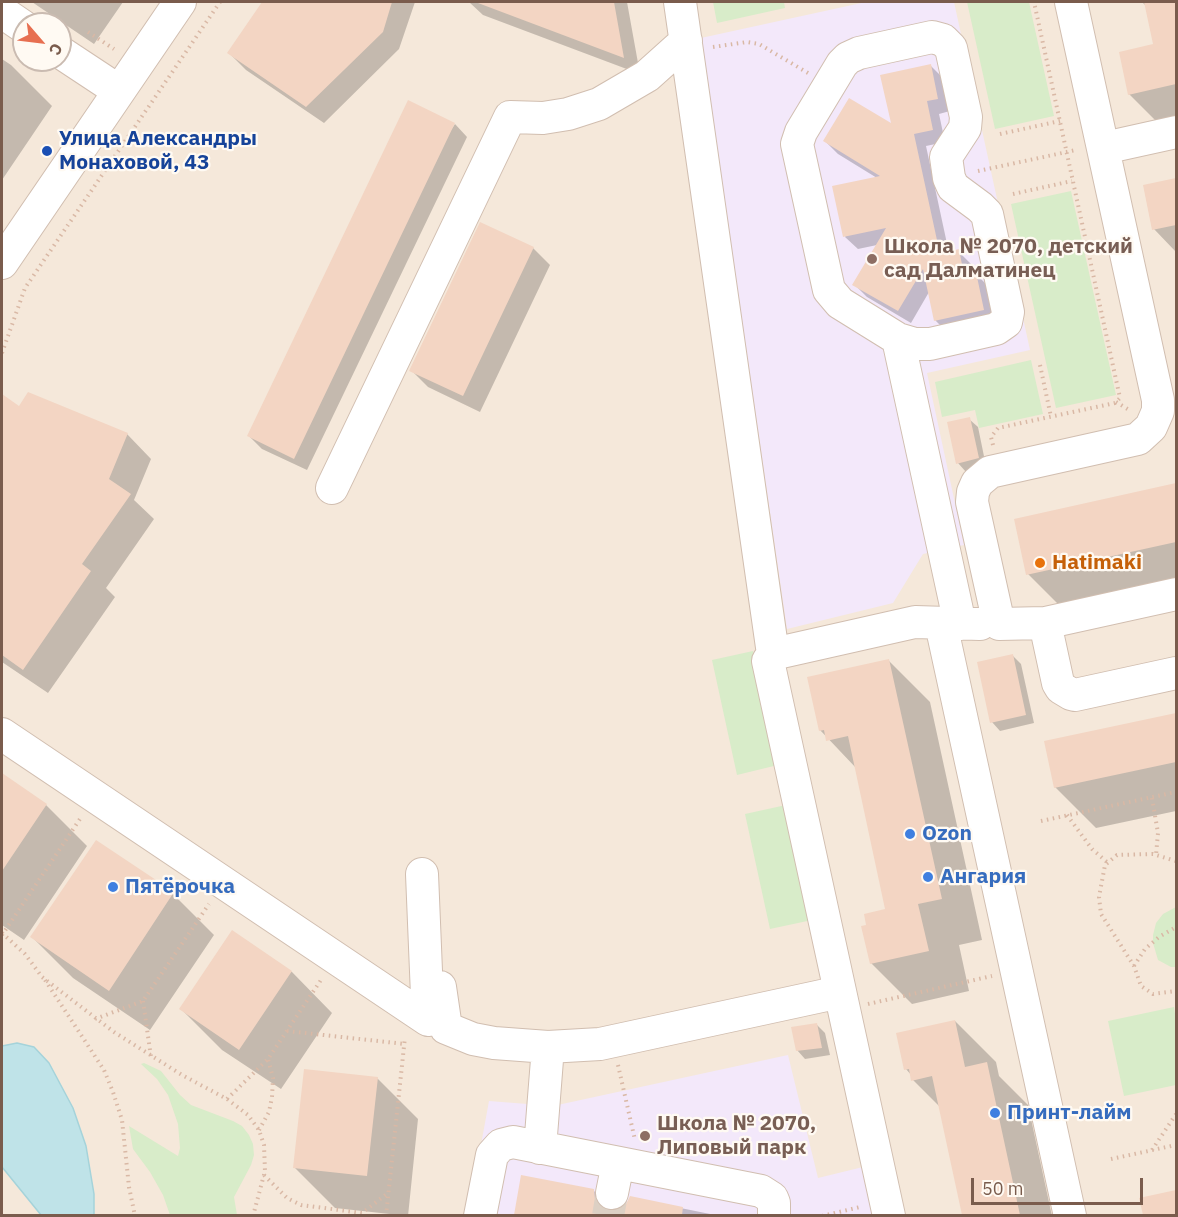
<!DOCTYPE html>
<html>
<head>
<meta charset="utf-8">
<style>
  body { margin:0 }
  #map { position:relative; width:1178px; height:1217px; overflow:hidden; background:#fdf6ec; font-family:"IBM Plex Sans",sans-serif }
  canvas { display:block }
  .frame { position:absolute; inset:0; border:3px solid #7a5c4d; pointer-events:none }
  .north { position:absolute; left:12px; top:12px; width:60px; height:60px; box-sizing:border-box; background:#fffaf3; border:2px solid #cabbb1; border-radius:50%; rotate:118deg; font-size:16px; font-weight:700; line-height:24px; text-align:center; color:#7a5c4d }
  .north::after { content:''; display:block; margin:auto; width:21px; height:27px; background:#e76f51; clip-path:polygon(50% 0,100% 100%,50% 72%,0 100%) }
  .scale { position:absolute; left:971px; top:1178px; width:172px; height:27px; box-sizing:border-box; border:3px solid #7a5c4d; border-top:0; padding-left:8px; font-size:18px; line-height:21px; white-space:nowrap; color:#7a5c4d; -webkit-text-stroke:4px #fffaf3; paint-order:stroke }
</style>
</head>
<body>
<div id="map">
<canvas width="1178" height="1217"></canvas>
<div class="frame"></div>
<div class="north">С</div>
<div class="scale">50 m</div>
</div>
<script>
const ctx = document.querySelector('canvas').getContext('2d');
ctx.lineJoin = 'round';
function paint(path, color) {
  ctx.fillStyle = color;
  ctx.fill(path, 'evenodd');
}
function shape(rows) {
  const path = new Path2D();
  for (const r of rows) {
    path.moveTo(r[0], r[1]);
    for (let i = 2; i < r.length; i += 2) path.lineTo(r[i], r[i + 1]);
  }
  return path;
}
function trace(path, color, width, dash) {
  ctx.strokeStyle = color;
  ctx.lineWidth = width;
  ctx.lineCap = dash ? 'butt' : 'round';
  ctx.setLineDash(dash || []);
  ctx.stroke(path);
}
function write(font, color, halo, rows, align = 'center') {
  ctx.font = font + ' "IBM Plex Sans",sans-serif';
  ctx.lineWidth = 4.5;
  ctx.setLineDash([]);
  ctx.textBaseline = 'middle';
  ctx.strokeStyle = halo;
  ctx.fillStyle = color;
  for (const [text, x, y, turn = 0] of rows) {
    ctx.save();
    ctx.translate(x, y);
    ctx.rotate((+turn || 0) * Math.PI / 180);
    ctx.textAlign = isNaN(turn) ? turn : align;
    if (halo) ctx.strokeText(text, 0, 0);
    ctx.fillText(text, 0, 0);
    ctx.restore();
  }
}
const residential = shape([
  [2,2,1176,2,1176,1215,2,1216],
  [24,24,60,24,60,60,24,60]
]);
const education = shape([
  [866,2,954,2,1030,350,927,373,964,545,923,554,893,603,787,629,701,38],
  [788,1055,818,1178,863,1167,873,1215,468,1216,489,1101,553,1106]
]);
const green = shape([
  [713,2,784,2,785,8,717,23],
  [967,2,1029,2,1054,116,995,129],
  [1071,191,1116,395,1056,408,1011,204],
  [1031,360,1043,414,979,428,975,410,942,417,935,382],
  [753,651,778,765,737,775,712,660],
  [786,805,812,920,770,929,745,814],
  [1176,907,1176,967,1171,967,1158,960,1153,943,1153,935,1156,923,1163,914],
  [1174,1007,1176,1020,1176,1085,1124,1096,1108,1021],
  [144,1063,161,1071,180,1095,191,1105,233,1121,242,1126,249,1135,253,1144,254,1155,251,1165,234,1197,237,1215,170,1215,163,1195,150,1172,133,1149,129,1126,178,1156,180,1148,178,1124,168,1095,157,1079,141,1064]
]);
const water = shape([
  [17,1043,34,1047,49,1063,73,1108,86,1146,94,1194,94,1215,41,1215,2,1167,2,1046,17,1043]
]);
const shadow = shape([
  [32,2,123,2,94,44],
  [264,2,415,2,399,49,324,123,246,70,229,53],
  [469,2,627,2,640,74,483,15],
  [1142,2,1176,2,1176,134,1170,135,1129,94,1155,45,1146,6],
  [2,59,11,65,52,106,2,180],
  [930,65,943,78,950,111,939,114,945,142,926,146,949,253,958,251,971,264,974,275,976,274,989,287,996,322,948,333,935,320,929,292,911,323,867,297,854,284,877,245,858,249,845,237,877,178,838,154,825,141,893,126],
  [455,124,467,137,307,470,262,449,249,436],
  [1176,179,1176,252,1154,229,1144,186],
  [533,248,550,265,480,412,428,387,411,370],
  [2,396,19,408,127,434,151,459,134,500,154,519,106,588,115,597,48,693,2,662],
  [969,419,978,427,986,466,966,472,958,463],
  [1176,484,1176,591,1069,615,1028,574,1016,520],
  [1013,656,1021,664,1034,723,1000,731,992,722],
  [889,661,930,702,982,940,959,945,969,991,912,1004,871,963,887,910,857,769,820,730],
  [1176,715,1176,811,1096,828,1055,787,1046,742],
  [2,775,46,805,87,846,24,940,2,925],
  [96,842,173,894,214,935,150,1030,73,978,32,937],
  [233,932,292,972,332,1013,281,1089,222,1050,181,1009],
  [955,1021,996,1062,999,1076,1028,1105,1052,1216,964,1216,940,1107,913,1080,912,1076,906,1069],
  [817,1025,825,1033,830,1055,805,1059,797,1050],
  [377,1078,418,1119,408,1216,335,1208,294,1167],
  [523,1177,594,1191,607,1204,607,1211,619,1211,626,1206,631,1198,720,1216,515,1216],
  [1176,1191,1176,1216,1144,1216,1141,1199]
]);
const building = shape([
  [262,2,392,2,383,32,306,107,227,53],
  [478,2,614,2,624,58,478,3],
  [1144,2,1176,2,1176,84,1128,95,1119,52,1153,44],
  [931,64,938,99,927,101,933,130,914,134,940,254,959,249,964,275,976,272,984,310,934,321,923,269,898,311,852,285,886,228,843,237,832,186,880,176,823,141,849,98,891,123,880,75],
  [408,100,455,123,294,459,247,436],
  [1176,178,1176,225,1152,230,1143,185],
  [480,222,534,247,463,396,409,371],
  [28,392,128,433,109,479,131,494,82,564,91,571,23,670,2,655,2,394,19,406],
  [970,417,979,458,956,464,947,422],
  [1176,483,1176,542,1026,575,1014,519],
  [1013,654,1026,715,990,723,977,662],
  [889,659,942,899,918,904,929,951,870,964,861,926,866,925,864,914,885,909,848,736,826,741,824,730,819,731,807,677],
  [1176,713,1176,762,1054,788,1044,741],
  [2,773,47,804,2,871],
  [96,840,174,892,109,991,30,937],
  [232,930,292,971,239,1050,179,1009],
  [955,1020,965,1067,987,1062,1020,1215,962,1215,932,1076,911,1081,909,1069,904,1070,896,1033],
  [817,1023,822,1048,796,1051,791,1027],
  [304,1069,378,1077,367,1176,293,1168],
  [521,1175,594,1189,595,1199,601,1207,608,1210,618,1210,626,1204,630,1196,683,1207,682,1215,514,1215],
  [1176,1190,1176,1215,1143,1215,1139,1198]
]);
const minorTunnel = shape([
  [608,1216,612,1193]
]);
const path = shape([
  [88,32,114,49],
  [713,47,747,42,759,44,808,73],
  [1000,134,1060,121],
  [978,171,1076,150],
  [1013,194,1072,181],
  [2,353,25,288,220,2],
  [1040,365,1051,417],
  [1116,402,1131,411],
  [993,445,991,437,998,428,1115,403,1120,398,1034,2],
  [1152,798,1158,833,1156,855],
  [1067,815,1092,849,1107,862],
  [1041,821,1176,792],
  [1176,861,1153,854,1117,855,1105,865,1099,897,1101,914,1134,966,1141,986,1153,994,1176,991],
  [2,933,25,954,42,977,114,1032,182,1075,227,1099,248,1115,259,1130,264,1145,265,1171,253,1216],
  [2,935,80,819],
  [1134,966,1145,949,1159,937,1176,927],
  [45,980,104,1070,113,1092,122,1120,129,1187,135,1216],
  [143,1001,151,1057],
  [868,1004,992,976],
  [95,1019,143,1001,209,904],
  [287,1031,405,1044],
  [618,1065,635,1140],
  [227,1099,268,1059,321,980],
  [259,1130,269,1112,272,1097,273,1078,268,1059],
  [1152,1150,1176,1114],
  [1111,1159,1176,1145],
  [264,1175,287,1198,301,1205,362,1213,388,1193],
  [386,1216,405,1037],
  [822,1216,860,1207]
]);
const minor = shape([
  [680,2,773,654],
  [1071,2,1158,400,1158,411,1151,427,1138,439,990,472,977,483,973,492,972,502,999,624,1045,623,1176,594],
  [2,12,24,27],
  [60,52,119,91],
  [1104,148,1176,132],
  [2,263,180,2],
  [898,339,840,303,829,290,797,144,801,132,842,64,848,58,859,53,932,37,943,40,951,48,966,117,965,128,946,157,949,178,953,187,980,207,987,214,1008,312,1006,322,996,329,930,344,915,344,898,339,960,624],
  [332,488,510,117,543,118,568,114,599,104,647,76,686,41],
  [1045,623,1058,683,1061,688,1071,694,1075,695,1176,673],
  [941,624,1070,1216],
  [2,734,428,1020,422,874],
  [440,987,446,1028,473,1039,494,1043,548,1047,600,1044,840,992],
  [540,1148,548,1047],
  [612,1193,618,1163],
  [480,1216,492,1155,501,1145,513,1142,761,1191,772,1198,774,1203,774,1216],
  [889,1216,768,661,773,654,915,622,980,624]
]);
const markers = [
  [47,151,6,"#1a4fb4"],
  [872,259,6,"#8d6e63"],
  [1040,563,6,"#e8710a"],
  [910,834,6,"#3f7fe0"],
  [928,877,6,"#3f7fe0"],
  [113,887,6,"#3f7fe0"],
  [995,1113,6,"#3f7fe0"],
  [645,1136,6,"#8d6e63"]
];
const transitNames = [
  ["Улица Александры",59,139],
  ["Монаховой, 43",59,163]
];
const educationNames = [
  ["Школа № 2070, детский",884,247],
  ["сад Далматинец",884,271],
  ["Школа № 2070,",657,1124],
  ["Липовый парк",657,1148]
];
const foodNames = [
  ["Hatimaki",1052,563]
];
const shopNames = [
  ["Ozon",922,834],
  ["Ангария",940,877],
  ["Пятёрочка",125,887],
  ["Принт-лайм",1007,1113]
];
paint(residential, '#f5e8da');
paint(education, '#f3e8fa');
paint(green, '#d8ecc9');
paint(water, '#bfe3e8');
trace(water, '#a5d3da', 1.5);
paint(shadow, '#0003');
paint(building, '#f3d5c3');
trace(minorTunnel, '#dcd0c4', 32, [32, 16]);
trace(minor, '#d1beb0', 34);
trace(path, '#d9b8a5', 4, [1.5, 4.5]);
trace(minor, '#fff', 32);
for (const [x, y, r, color] of markers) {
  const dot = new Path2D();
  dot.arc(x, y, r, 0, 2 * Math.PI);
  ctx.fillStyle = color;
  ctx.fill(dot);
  trace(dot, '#fffaf3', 2);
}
write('bold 21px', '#164399', '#fffaf3', transitNames, 'left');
write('bold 21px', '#785e54', '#fffaf3', educationNames, 'left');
write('bold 21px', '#c56008', '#fffaf3', foodNames, 'left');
write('bold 21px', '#366cbe', '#fffaf3', shopNames, 'left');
</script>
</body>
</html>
